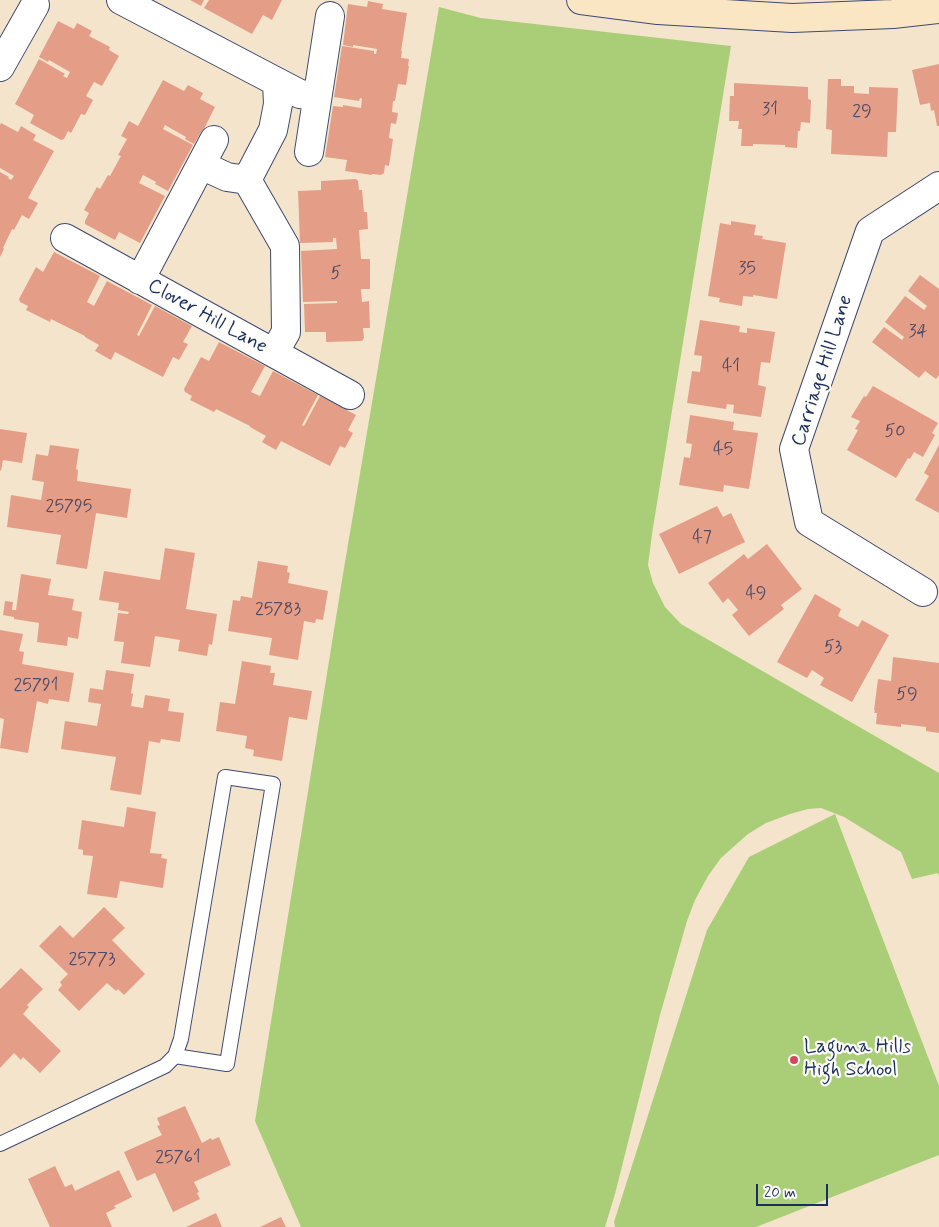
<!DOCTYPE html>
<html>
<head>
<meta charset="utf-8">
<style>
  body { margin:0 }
  #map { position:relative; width:939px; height:1227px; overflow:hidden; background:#f4e4cb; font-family:Mynerve,sans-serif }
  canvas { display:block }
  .scale { position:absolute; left:756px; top:1184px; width:72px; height:22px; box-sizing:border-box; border:2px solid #1b2f5e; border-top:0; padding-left:6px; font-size:15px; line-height:18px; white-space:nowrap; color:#1b2f5e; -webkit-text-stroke:4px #fdfcf7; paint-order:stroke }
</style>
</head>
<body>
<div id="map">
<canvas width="939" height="1227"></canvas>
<div class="scale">20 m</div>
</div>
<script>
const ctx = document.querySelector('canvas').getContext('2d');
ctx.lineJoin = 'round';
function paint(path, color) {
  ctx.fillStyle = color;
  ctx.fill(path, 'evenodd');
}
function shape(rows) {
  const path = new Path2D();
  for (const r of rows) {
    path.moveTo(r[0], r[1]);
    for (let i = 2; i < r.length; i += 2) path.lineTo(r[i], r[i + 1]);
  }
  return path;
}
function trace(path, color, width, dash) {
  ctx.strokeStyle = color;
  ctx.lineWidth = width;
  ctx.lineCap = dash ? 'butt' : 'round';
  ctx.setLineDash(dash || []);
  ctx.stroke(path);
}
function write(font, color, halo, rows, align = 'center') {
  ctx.font = font + ' Mynerve,sans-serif';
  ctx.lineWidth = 4.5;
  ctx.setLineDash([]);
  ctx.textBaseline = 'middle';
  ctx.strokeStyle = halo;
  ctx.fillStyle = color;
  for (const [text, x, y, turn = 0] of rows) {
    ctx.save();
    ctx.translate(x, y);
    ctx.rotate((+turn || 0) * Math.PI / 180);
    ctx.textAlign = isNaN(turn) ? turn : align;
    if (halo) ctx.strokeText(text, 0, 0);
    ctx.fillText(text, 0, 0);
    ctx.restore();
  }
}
const green = shape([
  [439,7,481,18,731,46,652,534,648,565,653,583,665,607,681,624,939,773,939,876,938,873,912,879,901,852,844,817,821,808,808,809,790,814,766,823,748,834,721,858,708,876,695,900,687,921,660,1015,615,1194,605,1227,301,1227,255,1121,343,574],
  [835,814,939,1086,939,1155,756,1227,615,1227,614,1222,707,930,749,857]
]);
const building = shape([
  [190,0,204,0,201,6],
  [209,0,282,0,272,20,263,15,252,34,204,8],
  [368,1,383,4,382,9,407,13,401,51,402,51,401,58,409,59,408,66,409,66,406,85,398,84,395,101,393,101,392,112,398,113,396,124,391,123,389,138,393,139,389,166,385,165,384,173,381,175,372,174,372,175,345,171,347,160,325,157,333,106,343,107,343,105,361,108,362,99,360,98,359,101,334,97,342,46,374,51,374,54,376,54,377,49,353,45,353,47,343,45,348,4,367,7],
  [58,21,74,29,77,23,92,31,89,36,110,47,109,50,119,56,102,86,94,82,86,96,93,100,85,115,81,114,71,133,68,131,64,139,61,140,30,123,34,115,15,104,39,59,65,74,63,76,67,78,70,72,49,60,48,62,39,57],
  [939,64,939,126,937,126,934,110,931,111,930,103,920,105,912,70],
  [828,79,841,79,841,86,854,86,854,93,869,94,869,87,898,88,896,132,888,132,887,157,831,154,832,130,826,129],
  [163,80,184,91,188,85,203,93,200,99,215,107,203,131,202,130,194,144,185,139,186,137,165,125,163,129,193,145,168,191,155,184,156,182,143,175,139,183,165,196,140,243,119,232,115,240,85,224,85,221,89,213,84,210,97,187,100,189,108,175,110,176,121,156,118,155,127,139,121,136,129,121,138,126],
  [734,83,808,87,808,99,811,100,810,123,801,122,800,131,798,131,797,148,785,147,785,145,753,144,753,146,741,146,742,129,738,129,739,121,729,121,730,96,734,96],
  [1,123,18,132,21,126,36,135,33,140,54,151,28,198,38,203,29,219,22,215,14,230,12,229,3,248,4,249,0,257,0,172,9,177,8,178,11,180,14,176,0,168,0,125],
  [356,179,358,181,359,190,362,190,364,212,367,212,368,229,359,230,361,259,370,259,370,289,361,289,362,302,369,301,370,328,363,328,364,338,362,341,326,342,326,332,305,332,304,304,337,303,337,301,303,302,301,251,337,249,336,238,333,238,333,242,300,243,298,191,321,190,321,181],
  [731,221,756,225,754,235,763,236,762,239,786,243,777,299,753,295,753,297,743,296,742,306,719,302,720,298,708,296,720,223,731,225],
  [54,252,100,276,87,302,94,306,107,281,152,305,137,335,139,336,155,306,192,326,183,342,188,344,179,360,173,357,163,377,115,352,111,360,95,351,99,345,85,337,85,336,51,319,50,322,26,310,28,306,20,302,19,299,36,267,43,272],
  [920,275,939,289,939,375,936,379,925,371,919,378,872,342,884,327,902,340,904,337,885,322,905,296,924,310,927,306,908,291],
  [700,320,740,326,739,332,747,333,747,328,775,332,770,363,761,362,758,385,766,387,761,417,733,413,734,405,727,404,726,409,687,403,692,371,700,372,702,356,694,355],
  [219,342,265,366,251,392,260,396,273,371,318,395,302,425,304,426,320,396,356,415,348,430,353,433,345,448,340,446,330,466,281,441,276,450,262,442,266,436,250,427,250,426,216,409,214,412,190,400,192,396,185,392,184,389,201,357,209,361],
  [873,386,938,423,932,433,935,435,923,457,914,452,910,459,908,458,896,478,847,450,858,430,855,429,860,421,851,417,864,396,866,397],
  [690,415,734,422,733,430,758,433,749,489,724,485,723,492,679,485,684,457,690,458,692,444,686,443],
  [0,429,27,433,22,463,3,460,1,471,0,470],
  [50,445,79,449,76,469,78,470,77,481,131,489,127,518,96,513,87,569,56,564,61,535,7,527,11,495,41,500,44,482,32,480,36,454,48,456],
  [939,445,939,513,915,500,929,476,924,473],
  [717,506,723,517,731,513,745,542,679,574,659,534],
  [767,544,802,589,781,605,784,609,749,636,732,615,738,610,728,598,723,603,708,583,744,554,748,559],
  [165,548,195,553,186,609,217,614,212,645,209,644,207,656,178,651,180,640,155,636,150,667,121,663,124,642,114,641,118,613,128,614,129,612,118,610,119,603,99,600,104,571,160,580],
  [258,561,288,566,287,572,290,573,288,583,328,591,323,620,316,619,315,623,304,621,298,660,269,655,272,638,228,631,233,600,240,601,241,596,252,598],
  [21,574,51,579,48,595,74,599,72,610,82,612,78,639,68,637,67,646,37,642,39,623,14,619,14,617,3,615,5,601,13,602,12,610,16,610],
  [815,594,841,609,838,616,858,627,862,620,889,635,852,702,820,685,824,678,812,670,807,678,777,662],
  [0,630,23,634,19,651,24,652,22,664,74,673,69,702,49,699,48,704,37,701,28,753,0,748,4,719,0,718],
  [893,657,939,663,939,733,926,731,926,727,901,724,901,727,876,724,877,713,874,713,875,710,874,710,878,679,891,681],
  [242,661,271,666,270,673,275,673,273,685,312,691,307,720,289,717,282,761,253,756,254,750,245,748,247,736,216,731,220,702,235,704],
  [106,670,134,674,131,693,133,694,131,706,143,708,145,695,170,699,168,711,184,713,180,742,161,739,160,743,149,741,141,795,110,790,116,757,61,749,65,721,97,726,101,704,88,702,90,688,103,690],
  [127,807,156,812,150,853,162,854,161,858,167,859,163,888,120,881,117,898,87,894,93,856,83,855,83,850,78,849,82,820,124,827],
  [104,907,125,928,112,940,145,974,124,995,118,989,116,991,107,983,79,1011,58,990,62,985,60,982,68,974,39,946,60,925,73,938],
  [21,968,43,989,27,1005,29,1007,23,1014,61,1051,40,1073,23,1057,21,1060,14,1053,0,1068,0,989],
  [185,1106,202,1143,211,1138,212,1140,219,1137,231,1165,194,1182,199,1192,197,1193,200,1199,173,1212,155,1173,137,1181,124,1152,162,1135,157,1126,160,1125,157,1118],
  [55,1166,65,1187,72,1184,75,1191,119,1170,132,1197,114,1206,116,1208,106,1213,112,1227,50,1227,28,1179],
  [216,1213,222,1227,186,1227],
  [281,1217,286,1227,260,1227]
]);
const lane = shape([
  [0,1144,165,1066,175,1056,181,1039,225,777,273,784,227,1064,175,1056]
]);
const street = shape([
  [121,0,277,82,300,94,317,96],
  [0,67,35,5],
  [309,152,330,16],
  [201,165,227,177,247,180,285,246,286,332,274,353],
  [247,180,273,130,278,104,277,82],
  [65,238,350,395],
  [140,280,214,140],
  [923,592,809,522,794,449,870,231,939,186]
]);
const secondary = shape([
  [581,0,658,10,792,18,893,14,939,9]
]);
const markers = [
  [794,1060,5,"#d1495b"]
];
const numberNames = [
  ["31",770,110],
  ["29",862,112],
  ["35",747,269],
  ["5",336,274],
  ["34",918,332],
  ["41",731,367],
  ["50",895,432],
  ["45",723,450],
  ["25795",69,507],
  ["47",702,538],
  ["49",756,594],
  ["25783",278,610],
  ["53",833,648],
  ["25791",36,686],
  ["59",907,695],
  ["25773",92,960],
  ["25761",178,1158]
];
const streetNames = [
  ["Clover Hill Lane",207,317,29],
  ["Carriage Hill Lane",823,371,-72]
];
const poiNames = [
  ["Laguna Hills",804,1048],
  ["High School",804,1071]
];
paint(green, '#aace78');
paint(building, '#e49e88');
trace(lane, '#3c4a6e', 16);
trace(street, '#3c4a6e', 30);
trace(secondary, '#3c4a6e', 30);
trace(lane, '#fff', 14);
trace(street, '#fff', 28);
trace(secondary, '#fbe6c4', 28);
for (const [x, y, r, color] of markers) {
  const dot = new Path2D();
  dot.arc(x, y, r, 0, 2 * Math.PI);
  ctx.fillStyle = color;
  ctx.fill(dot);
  trace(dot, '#fdfcf7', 2);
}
write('18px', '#4d4b68', null, numberNames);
write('20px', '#1b2f5e', '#fdfcf7', streetNames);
write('20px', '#1b2f5e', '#fdfcf7', poiNames, 'left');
</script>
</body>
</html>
